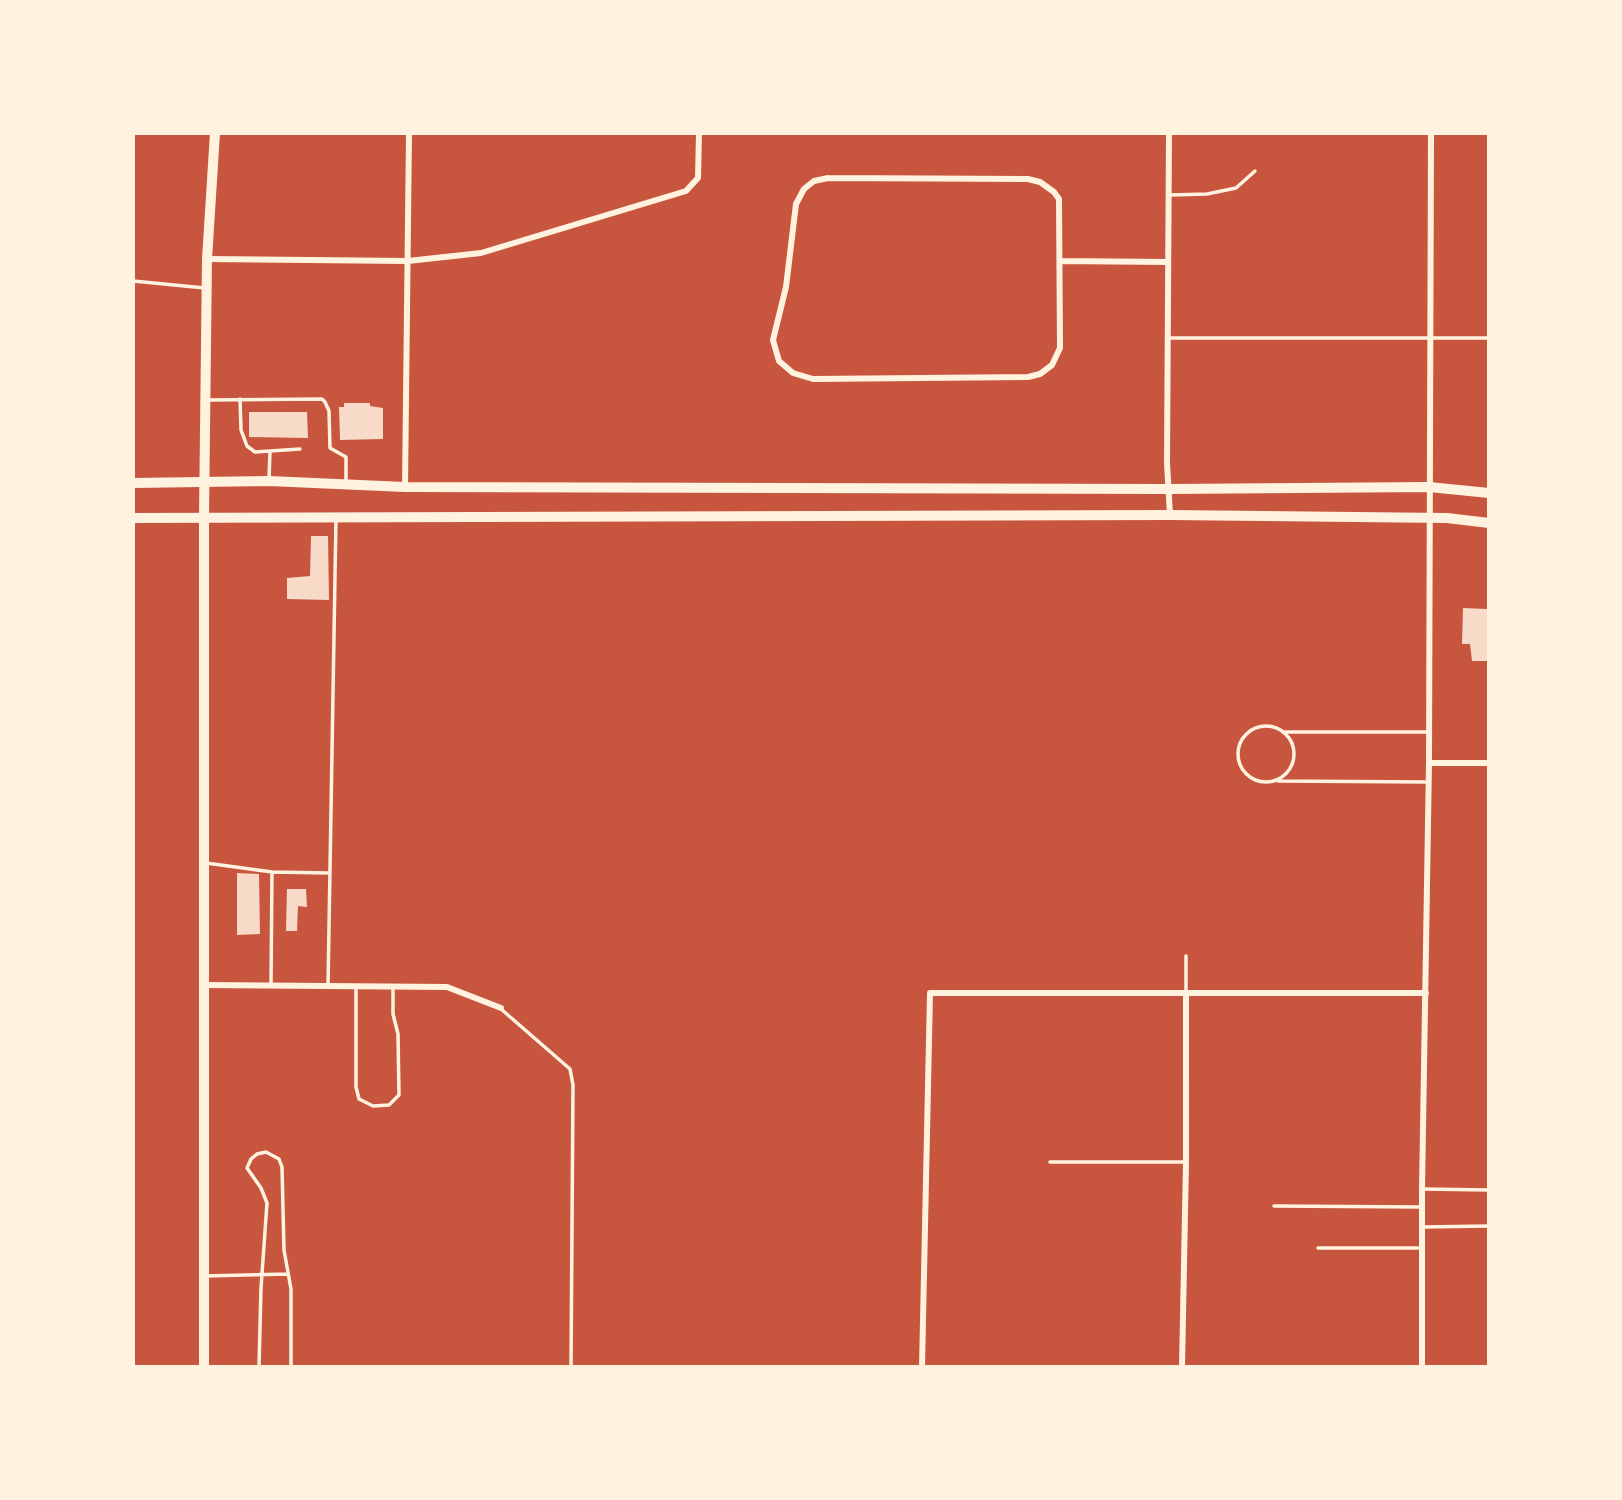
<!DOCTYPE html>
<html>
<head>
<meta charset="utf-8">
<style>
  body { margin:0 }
  #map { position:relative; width:1622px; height:1500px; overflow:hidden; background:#c8553d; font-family:"Noto Sans",sans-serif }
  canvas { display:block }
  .frame { position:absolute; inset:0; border:135px solid #fff3e0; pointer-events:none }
</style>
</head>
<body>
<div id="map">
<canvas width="1622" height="1500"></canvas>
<div class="frame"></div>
</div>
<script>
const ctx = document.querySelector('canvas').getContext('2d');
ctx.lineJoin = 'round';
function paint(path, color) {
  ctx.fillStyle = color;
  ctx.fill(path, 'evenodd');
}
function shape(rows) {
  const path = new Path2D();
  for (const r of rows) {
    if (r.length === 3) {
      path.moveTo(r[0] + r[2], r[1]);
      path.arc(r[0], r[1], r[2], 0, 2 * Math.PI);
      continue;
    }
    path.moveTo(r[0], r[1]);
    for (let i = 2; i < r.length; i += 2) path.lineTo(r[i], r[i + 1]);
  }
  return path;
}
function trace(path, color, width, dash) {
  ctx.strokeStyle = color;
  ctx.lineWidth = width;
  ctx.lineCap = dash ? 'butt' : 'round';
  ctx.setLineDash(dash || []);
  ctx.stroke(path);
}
const building = shape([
  [344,403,370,403,370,406,383,408,383,439,340,440,339,407,344,407],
  [249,412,307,412,308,438,249,437],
  [311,536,328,536,329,600,287,599,287,578,310,576],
  [1463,608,1487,609,1489,661,1472,661,1470,644,1462,644],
  [237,873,259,874,260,934,237,935],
  [287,889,306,889,307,907,298,906,297,931,286,931]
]);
const service = shape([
  [1170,195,1207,194,1236,188,1255,171],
  [133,281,205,288],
  [1168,338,1489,338],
  [240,399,241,430,247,446,255,452,300,449],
  [208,400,322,399,325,402,329,411,330,448,346,457,346,483],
  [269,479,270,451],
  [1266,754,28],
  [1285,732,1429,732],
  [1278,781,1428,782],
  [206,863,272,872,271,986],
  [272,872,329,873],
  [1186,956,1186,993],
  [328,986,336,518],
  [356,987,356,1087,359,1099,373,1106,389,1105,399,1095,398,1034,393,1014,393,988],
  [501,1009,570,1069,573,1085,571,1367],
  [1050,1162,1185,1162],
  [1422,1189,1489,1190],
  [1274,1206,1422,1207],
  [1422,1227,1489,1226],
  [1318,1248,1420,1248],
  [205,1276,287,1274],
  [259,1367,261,1288,267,1203,261,1188,247,1168,251,1159,257,1154,266,1152,279,1159,282,1167,284,1250,291,1289,291,1367]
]);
const minor = shape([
  [1169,133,1167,463,1170,515],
  [828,178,1028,179,1040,182,1054,192,1059,199,1060,348,1052,365,1040,374,1028,377,813,379,793,373,779,361,773,340,786,287,796,204,804,189,814,181,828,178],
  [207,259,408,261,481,253,686,191,698,178,699,133],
  [1060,261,1168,262],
  [405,487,409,133],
  [1429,763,1489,763],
  [204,985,447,987,501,1008],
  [922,1367,930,993,1426,993],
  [1182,1367,1186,1162,1186,993],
  [1422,1367,1422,1189,1429,763,1431,133]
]);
const secondary = shape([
  [204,1367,204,516,207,259,215,133]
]);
const primary = shape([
  [133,483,269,481,405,487,1169,489,1429,487,1489,493],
  [133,518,1170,515,1447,518,1489,523]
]);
paint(building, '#f7dbc8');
trace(service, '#fff3e0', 3.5);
trace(minor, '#fff3e0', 6);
trace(secondary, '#fff3e0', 10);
trace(primary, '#fff3e0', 10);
</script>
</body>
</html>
